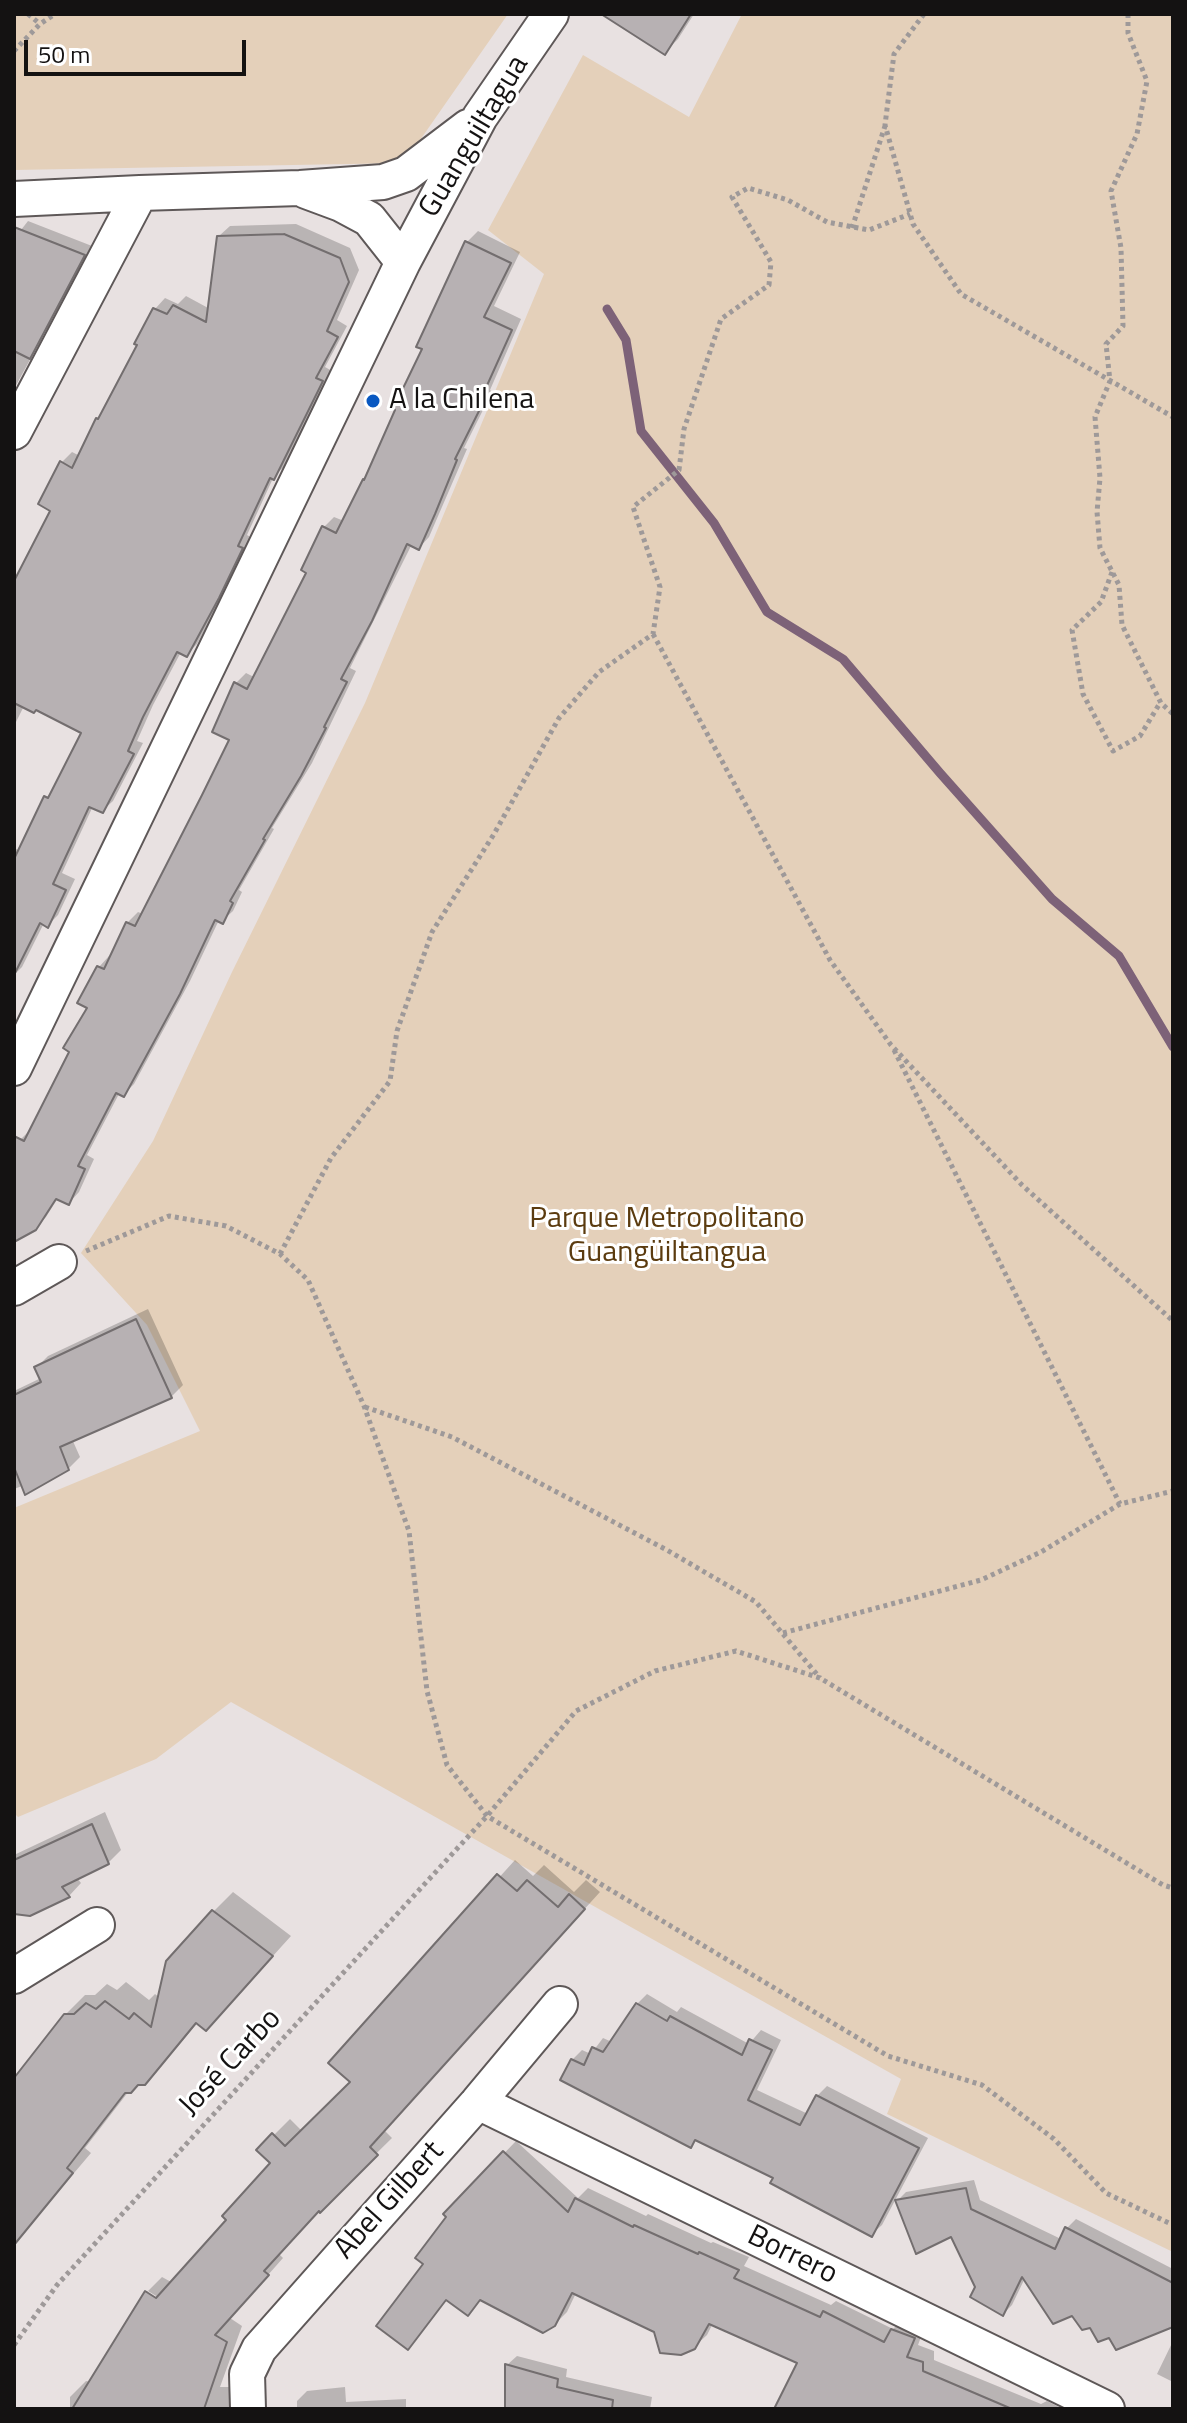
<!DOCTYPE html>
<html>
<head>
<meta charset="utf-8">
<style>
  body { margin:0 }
  #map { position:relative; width:1187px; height:2423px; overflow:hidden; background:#e8e1e1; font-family:"Titillium Web",sans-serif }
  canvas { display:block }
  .frame { position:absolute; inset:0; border:16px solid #141212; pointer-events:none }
  .scale { position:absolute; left:24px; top:40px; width:222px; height:36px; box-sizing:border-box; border:4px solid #141212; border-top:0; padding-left:10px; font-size:24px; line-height:28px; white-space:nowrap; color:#141212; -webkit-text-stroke:6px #fff; paint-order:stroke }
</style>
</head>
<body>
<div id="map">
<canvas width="1187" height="2423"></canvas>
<div class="frame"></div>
<div class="scale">50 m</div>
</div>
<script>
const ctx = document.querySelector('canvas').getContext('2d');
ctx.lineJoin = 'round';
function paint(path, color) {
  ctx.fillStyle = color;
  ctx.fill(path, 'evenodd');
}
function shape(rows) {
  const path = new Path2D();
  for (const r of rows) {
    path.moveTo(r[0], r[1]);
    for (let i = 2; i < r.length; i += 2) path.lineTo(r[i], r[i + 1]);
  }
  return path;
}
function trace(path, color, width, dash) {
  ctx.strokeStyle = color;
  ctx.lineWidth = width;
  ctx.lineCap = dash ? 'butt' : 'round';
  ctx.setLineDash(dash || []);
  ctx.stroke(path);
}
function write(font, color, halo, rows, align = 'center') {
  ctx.font = font + ' "Titillium Web",sans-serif';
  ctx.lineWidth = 6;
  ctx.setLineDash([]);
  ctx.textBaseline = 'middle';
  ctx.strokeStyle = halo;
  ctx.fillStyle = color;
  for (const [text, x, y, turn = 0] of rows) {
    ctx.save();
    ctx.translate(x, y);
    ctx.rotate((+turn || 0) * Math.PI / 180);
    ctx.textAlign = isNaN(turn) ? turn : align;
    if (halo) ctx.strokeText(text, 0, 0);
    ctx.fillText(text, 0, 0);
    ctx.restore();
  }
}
const green = shape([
  [14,14,508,14,404,163,14,170],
  [742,14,1173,14,1173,2252,887,2114,901,2079,231,1702,156,1759,18,1817,14,1813,14,1508,200,1431,147,1325,81,1253,153,1141,232,972,365,703,544,274,488,230,583,55,689,117]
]);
const shadow = shape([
  [608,14,694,14,678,39,665,52],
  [28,221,92,246,14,389,14,239],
  [296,224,350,248,359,270,337,320,347,326,325,367,332,371,284,467,274,476,247,535,252,538,229,585,197,644,186,655,181,652,153,705,137,741,143,743,113,801,102,811,93,806,62,873,75,879,58,915,48,925,44,923,22,967,14,975,14,848,20,851,46,798,54,789,84,732,36,708,24,706,14,726,14,582,53,510,61,463,72,452,80,456,140,344,155,309,165,298,178,304,186,296,210,309,219,236,230,226],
  [478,231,520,252,494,306,521,319,490,390,492,392,464,448,467,449,429,537,419,548,412,544,350,668,356,671,312,763,272,828,274,829,239,890,242,892,233,911,222,921,219,920,190,981,134,1084,124,1094,120,1092,87,1155,94,1159,79,1192,69,1203,58,1198,46,1217,35,1228,14,1239,14,1153,21,1139,31,1129,72,1052,90,1007,99,967,109,956,112,957,127,923,138,912,143,914,231,739,235,684,246,673,256,678,309,572,324,527,334,517,344,521,425,348,419,346,467,242],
  [148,1309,183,1385,171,1397,72,1439,80,1457,68,1469,14,1489,14,1391,41,1378,36,1368,48,1356],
  [105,1812,121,1850,108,1863,77,1878,81,1883,69,1896,14,1912,14,1916,14,1855],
  [515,1860,533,1876,544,1865,574,1892,586,1880,600,1892,384,2130,392,2138,320,2209,279,2254,283,2258,230,2318,242,2326,220,2387,231,2387,230,2409,70,2409,70,2397,86,2381,92,2382,146,2293,148,2291,148,2295,166,2302,148,2291,162,2277,173,2283,229,2220,273,2163,259,2150,290,2119,302,2131,352,2082,331,2063],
  [233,1892,291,1936,225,2009,198,2022,164,2063,144,2083,138,2083,129,2091,85,2148,91,2153,14,2244,14,2081,65,2015,85,1995,95,1995,107,1984,117,1990,126,1982,149,2000,155,1994,160,1998,213,1912],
  [647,1994,677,2012,681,2007,749,2044,761,2030,781,2040,757,2090,808,2114,817,2096,827,2086,928,2138,882,2225,872,2234,776,2177,697,2139,690,2146,572,2060,582,2050,591,2054,603,2038,612,2042,637,2004],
  [516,2141,578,2198,588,2188,646,2216,648,2214,711,2243,713,2242,749,2257,744,2266,831,2305,836,2301,893,2329,905,2318,925,2326,918,2345,934,2351,934,2360,1041,2404,1047,2401,1063,2409,793,2409,800,2362,713,2323,707,2335,694,2347,576,2293,567,2312,554,2325,482,2298,467,2314,447,2299,420,2335,408,2347,426,2263,449,2217,446,2214],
  [974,2180,980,2200,1061,2239,1067,2228,1076,2219,1173,2269,1173,2325,1110,2335,1072,2314,1025,2278,1012,2305,1003,2314,977,2287,952,2234,897,2201,906,2192],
  [1173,2341,1173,2382,1157,2374],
  [517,2356,567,2369,566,2377,652,2397,650,2409,507,2409,507,2365],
  [345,2387,346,2402,406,2399,406,2409,297,2409,297,2401,307,2391]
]);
const stream = shape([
  [607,309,626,340,641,431,714,523,767,612,843,659,940,773,1052,899,1119,956,1173,1047]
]);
const building = shape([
  [601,14,691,14,665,55,601,14],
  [14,227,85,255,30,359,14,351,14,227],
  [284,234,340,258,349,282,327,331,338,337,316,378,323,381,274,480,270,478,238,546,243,548,219,598,187,657,177,652,143,717,128,751,134,754,103,813,89,807,53,884,66,890,48,928,40,923,14,975,14,859,44,796,48,798,81,733,36,710,34,713,14,703,14,581,50,511,38,504,60,461,72,468,96,418,98,419,137,345,134,344,153,308,167,314,173,305,206,322,217,236,284,234],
  [465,241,511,263,484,317,512,330,480,401,483,403,455,459,457,460,435,514,419,550,407,544,372,621,341,679,347,682,324,727,326,728,301,776,263,839,265,840,230,901,233,903,223,924,215,920,180,994,124,1097,116,1093,78,1166,85,1169,69,1205,56,1199,36,1230,14,1242,14,1136,24,1141,69,1052,63,1048,87,1008,77,1003,97,966,104,969,126,922,135,926,202,795,229,740,212,732,234,682,247,689,306,573,301,570,322,526,336,533,363,479,364,480,395,410,393,409,422,349,416,347,465,241],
  [136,1319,172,1398,60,1447,69,1470,25,1495,14,1467,14,1395,41,1382,34,1367,136,1319],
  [92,1824,109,1864,62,1887,70,1897,30,1916,14,1914,14,1860,92,1824],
  [497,1874,517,1891,527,1880,558,1907,569,1894,585,1909,370,2147,378,2155,320,2213,319,2211,264,2271,269,2275,215,2335,227,2342,204,2409,72,2409,145,2291,156,2298,226,2220,222,2216,270,2163,256,2150,272,2133,285,2146,350,2082,328,2063,497,1874],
  [212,1910,273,1956,206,2031,196,2023,145,2085,138,2085,131,2093,125,2093,67,2168,73,2173,14,2245,14,2078,64,2014,74,2014,86,2003,96,2009,105,2001,129,2019,134,2013,151,2027,166,1961,212,1910],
  [636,2003,667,2021,670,2016,742,2055,749,2039,772,2050,748,2100,800,2125,816,2095,919,2148,872,2237,770,2183,773,2178,695,2140,691,2148,560,2080,571,2059,584,2065,592,2047,603,2052,636,2003],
  [503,2151,568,2212,575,2198,633,2227,634,2225,698,2254,699,2252,739,2270,734,2278,820,2317,823,2311,884,2342,891,2329,915,2338,907,2357,923,2362,923,2371,1012,2409,774,2409,797,2363,709,2324,695,2349,681,2355,660,2353,654,2332,572,2293,555,2326,543,2333,480,2300,468,2316,446,2300,408,2350,376,2326,423,2264,415,2258,446,2217,443,2214,503,2151],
  [966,2188,971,2209,1055,2249,1065,2227,1173,2283,1173,2327,1116,2350,1109,2338,1098,2342,1090,2328,1082,2330,1072,2316,1053,2324,1022,2277,1003,2316,970,2297,975,2287,951,2237,916,2254,895,2200,966,2188],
  [505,2364,558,2379,557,2387,613,2400,612,2409,505,2409,505,2364]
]);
const path = shape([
  [28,14,40,24],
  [924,14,894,54,885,125,913,224,961,294,1173,417],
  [1128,14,1128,33,1147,81,1137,134,1111,191,1121,248,1123,326,1106,344,1110,381,1095,417,1100,478,1097,512,1100,548,1119,585,1122,625,1161,703,1173,714],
  [14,51,40,24,55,14],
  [852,228,885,126],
  [1112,572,1101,602,1072,630,1083,694,1113,751,1140,736,1160,703],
  [653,634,830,960,891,1045,1022,1185,1173,1321],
  [894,1050,1120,1504],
  [86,1251,169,1216,226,1226,280,1254,308,1280,364,1406,409,1531,427,1691,447,1765,487,1816,888,2056,982,2085,1054,2139,1106,2193,1173,2225],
  [280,1254,331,1158,390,1081,397,1031,432,932,494,834,559,718,599,672,653,634,660,587,633,507,679,470,684,429,721,319,769,285,771,262,732,197,748,188,788,200,827,222,869,230,910,214],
  [365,1407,452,1437,665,1549,756,1602,820,1678],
  [783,1633,981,1580,1041,1552,1120,1504,1173,1491],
  [14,2345,57,2285,487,1816,576,1711,655,1671,736,1651,820,1678,1163,1885,1173,1888]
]);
const street = shape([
  [306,191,341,204,369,219,403,262],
  [14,199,140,193,300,188,383,182,406,174,468,127],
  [14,432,140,193],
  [14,1068,403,262,480,117,551,14],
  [14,1288,59,1262],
  [14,1976,97,1925],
  [478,2102,1107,2409],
  [248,2409,247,2374,259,2349,478,2102,560,2004]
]);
const markers = [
  [373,401,8,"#0958c1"]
];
const streetNames = [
  ["Guanguiltagua",475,137,-59],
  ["José Carbo",231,2063,-47],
  ["Abel Gilbert",390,2201,-48],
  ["Borrero",792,2256,26]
];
const poiNames = [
  ["A la Chilena",389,401]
];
const parkNames = [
  ["Parque Metropolitano",667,1220],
  ["Guangüiltangua",667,1254]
];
paint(green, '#e4d0ba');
paint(shadow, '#0003');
trace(stream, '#7d6278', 9);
paint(building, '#b7b1b3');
trace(building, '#736e6f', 2);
trace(street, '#5e5858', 38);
trace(path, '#9e9999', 5, [4, 4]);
trace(street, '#fff', 34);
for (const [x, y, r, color] of markers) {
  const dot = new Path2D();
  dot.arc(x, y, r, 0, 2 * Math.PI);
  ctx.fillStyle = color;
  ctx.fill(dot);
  trace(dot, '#fff', 3);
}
write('30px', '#141212', '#fff', streetNames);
write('30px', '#141212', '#fff', poiNames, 'left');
write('30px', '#5b3b0f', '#fff', parkNames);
</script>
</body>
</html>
